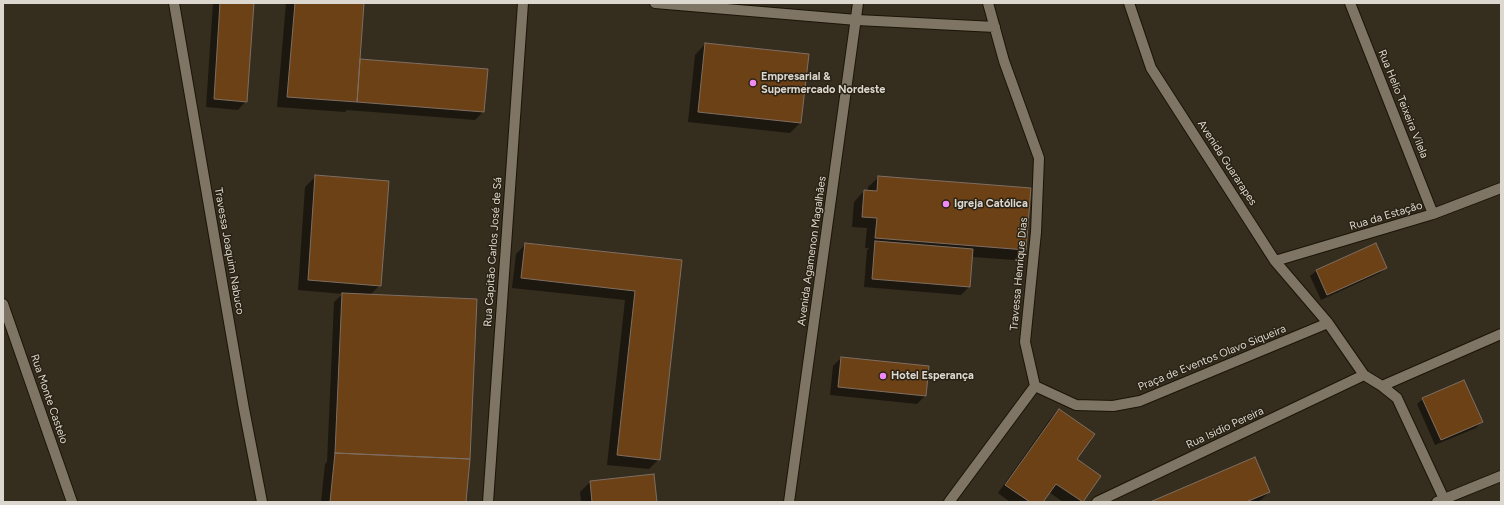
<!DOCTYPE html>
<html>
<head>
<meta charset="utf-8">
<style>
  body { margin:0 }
  #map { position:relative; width:1504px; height:505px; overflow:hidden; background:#352d1e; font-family:Figtree,sans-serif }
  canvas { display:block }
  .frame { position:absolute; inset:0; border:4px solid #ddd8cf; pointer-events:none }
</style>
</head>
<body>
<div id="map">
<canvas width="1504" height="505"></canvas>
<div class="frame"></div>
</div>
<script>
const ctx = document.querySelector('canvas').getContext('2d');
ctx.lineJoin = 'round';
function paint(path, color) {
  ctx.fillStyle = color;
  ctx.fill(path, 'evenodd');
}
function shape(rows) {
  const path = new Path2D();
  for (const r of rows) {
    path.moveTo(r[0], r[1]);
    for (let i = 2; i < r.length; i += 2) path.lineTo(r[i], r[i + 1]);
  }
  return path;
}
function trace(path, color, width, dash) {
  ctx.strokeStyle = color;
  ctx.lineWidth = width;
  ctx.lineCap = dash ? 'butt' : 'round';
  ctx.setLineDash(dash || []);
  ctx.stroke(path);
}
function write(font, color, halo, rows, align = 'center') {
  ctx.font = font + ' Figtree,sans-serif';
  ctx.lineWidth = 3;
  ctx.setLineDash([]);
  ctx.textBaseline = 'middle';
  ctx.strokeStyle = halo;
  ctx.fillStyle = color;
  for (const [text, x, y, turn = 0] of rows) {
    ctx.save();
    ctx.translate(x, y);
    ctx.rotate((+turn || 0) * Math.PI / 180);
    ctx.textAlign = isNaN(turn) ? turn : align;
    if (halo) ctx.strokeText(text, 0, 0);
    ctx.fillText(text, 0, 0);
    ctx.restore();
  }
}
const shadow = shape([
  [213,3,253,3,246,101,238,110,206,107],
  [286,3,363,3,359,60,483,112,475,120,347,110,345,112,277,107],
  [705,44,800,123,790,133,688,122,695,55],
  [316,176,380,285,370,295,465,502,321,502,325,464,327,462,334,302,343,294,298,290,305,187],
  [879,177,1029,189,1025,250,1014,260,972,257,969,287,961,295,864,287,867,250,869,248,865,248,867,228,852,227,854,202,864,191,868,192,868,187],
  [526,244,681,261,659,459,649,469,607,465,625,300,512,288,516,254],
  [1376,244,1386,268,1380,273,1321,300,1310,276,1316,271],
  [841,358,925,396,917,404,830,395,833,366],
  [1423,399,1481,422,1476,428,1435,445,1417,404],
  [1059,410,1076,460,1100,476,1081,502,1063,502,1049,492,1042,502,1010,502,998,493,1051,418],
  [590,482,656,502,581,502,580,492],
  [1269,492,1261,500,1256,502,1153,502]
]);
const building = shape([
  [220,3,254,3,247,102,214,99,220,3],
  [295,3,364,3,357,102,287,97,295,3],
  [705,43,809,54,801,123,698,112,705,43],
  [360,59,488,69,484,112,357,102,360,59],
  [315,175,389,181,381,286,308,280,315,175],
  [878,176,1031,188,1026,250,875,238,877,218,862,217,864,190,877,191,878,176],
  [875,241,973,249,970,287,872,279,875,241],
  [525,243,682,260,660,460,617,455,635,291,521,278,525,243],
  [1376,243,1387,268,1327,295,1316,270,1376,243],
  [342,293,477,299,470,459,335,453,342,293],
  [841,357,929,366,926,396,838,387,841,357],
  [1464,380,1483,422,1441,440,1422,398,1464,380],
  [1059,409,1095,434,1077,459,1101,476,1083,502,1056,484,1043,502,1030,502,1005,485,1059,409],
  [335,453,470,459,466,502,330,502,335,453],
  [1255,457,1270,492,1246,502,1150,502,1255,457],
  [654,474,657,502,592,502,590,481,654,474]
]);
const street = shape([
  [174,3,244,409,262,502],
  [1129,3,1151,68,1275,261,1328,323,1364,375,1382,386,1397,398,1444,499],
  [1350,3,1433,214],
  [857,20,995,27],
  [1275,261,1433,214,1501,188],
  [3,304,72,502],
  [1035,386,1076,405,1113,406,1140,401,1328,323],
  [1382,386,1501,334],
  [488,502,523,3],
  [949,502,1035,386,1025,342,1036,232,1039,158,1004,61,988,3],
  [1097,502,1364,375],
  [1437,502,1501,476]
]);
const secondary = shape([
  [655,3,857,20],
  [789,502,858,3]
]);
const markers = [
  [753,83,4,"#f08bf5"],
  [946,204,4,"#f08bf5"],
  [883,376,4,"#f08bf5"]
];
const poiNames = [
  ["Empresarial &",761,77],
  ["Supermercado Nordeste",761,90],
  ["Igreja Católica",954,204],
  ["Hotel Esperança",891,376]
];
const streetNames = [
  ["Rua Helio Teixeira Vilela",1403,104,68],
  ["Avenida Guararapes",1227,163,57],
  ["Rua da Estação",1386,216,-17],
  ["Travessa Joaquim Nabuco",229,251,80],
  ["Avenida Agamenon Magalhães",812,251,-82],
  ["Rua Capitão Carlos José de Sá",493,252,-86],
  ["Travessa Henrique Dias",1019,274,-85],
  ["Praça de Eventos Olavo Siqueira",1212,358,-22],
  ["Rua Monte Castelo",49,399,71],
  ["Rua Isidio Pereira",1225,428,-25]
];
paint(shadow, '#0007');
paint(building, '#6d4116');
trace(building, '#7e6e62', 1);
trace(street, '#1c1507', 12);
trace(secondary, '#1c1507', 12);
trace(street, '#7e7565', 10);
trace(secondary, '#7e7565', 10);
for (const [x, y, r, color] of markers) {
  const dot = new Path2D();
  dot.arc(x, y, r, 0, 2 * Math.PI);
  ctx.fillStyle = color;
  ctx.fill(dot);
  trace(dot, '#2a2315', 1.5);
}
write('bold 11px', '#ddd8cf', '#2a2315', poiNames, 'left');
write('11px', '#ddd8cf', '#2a2315', streetNames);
</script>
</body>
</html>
